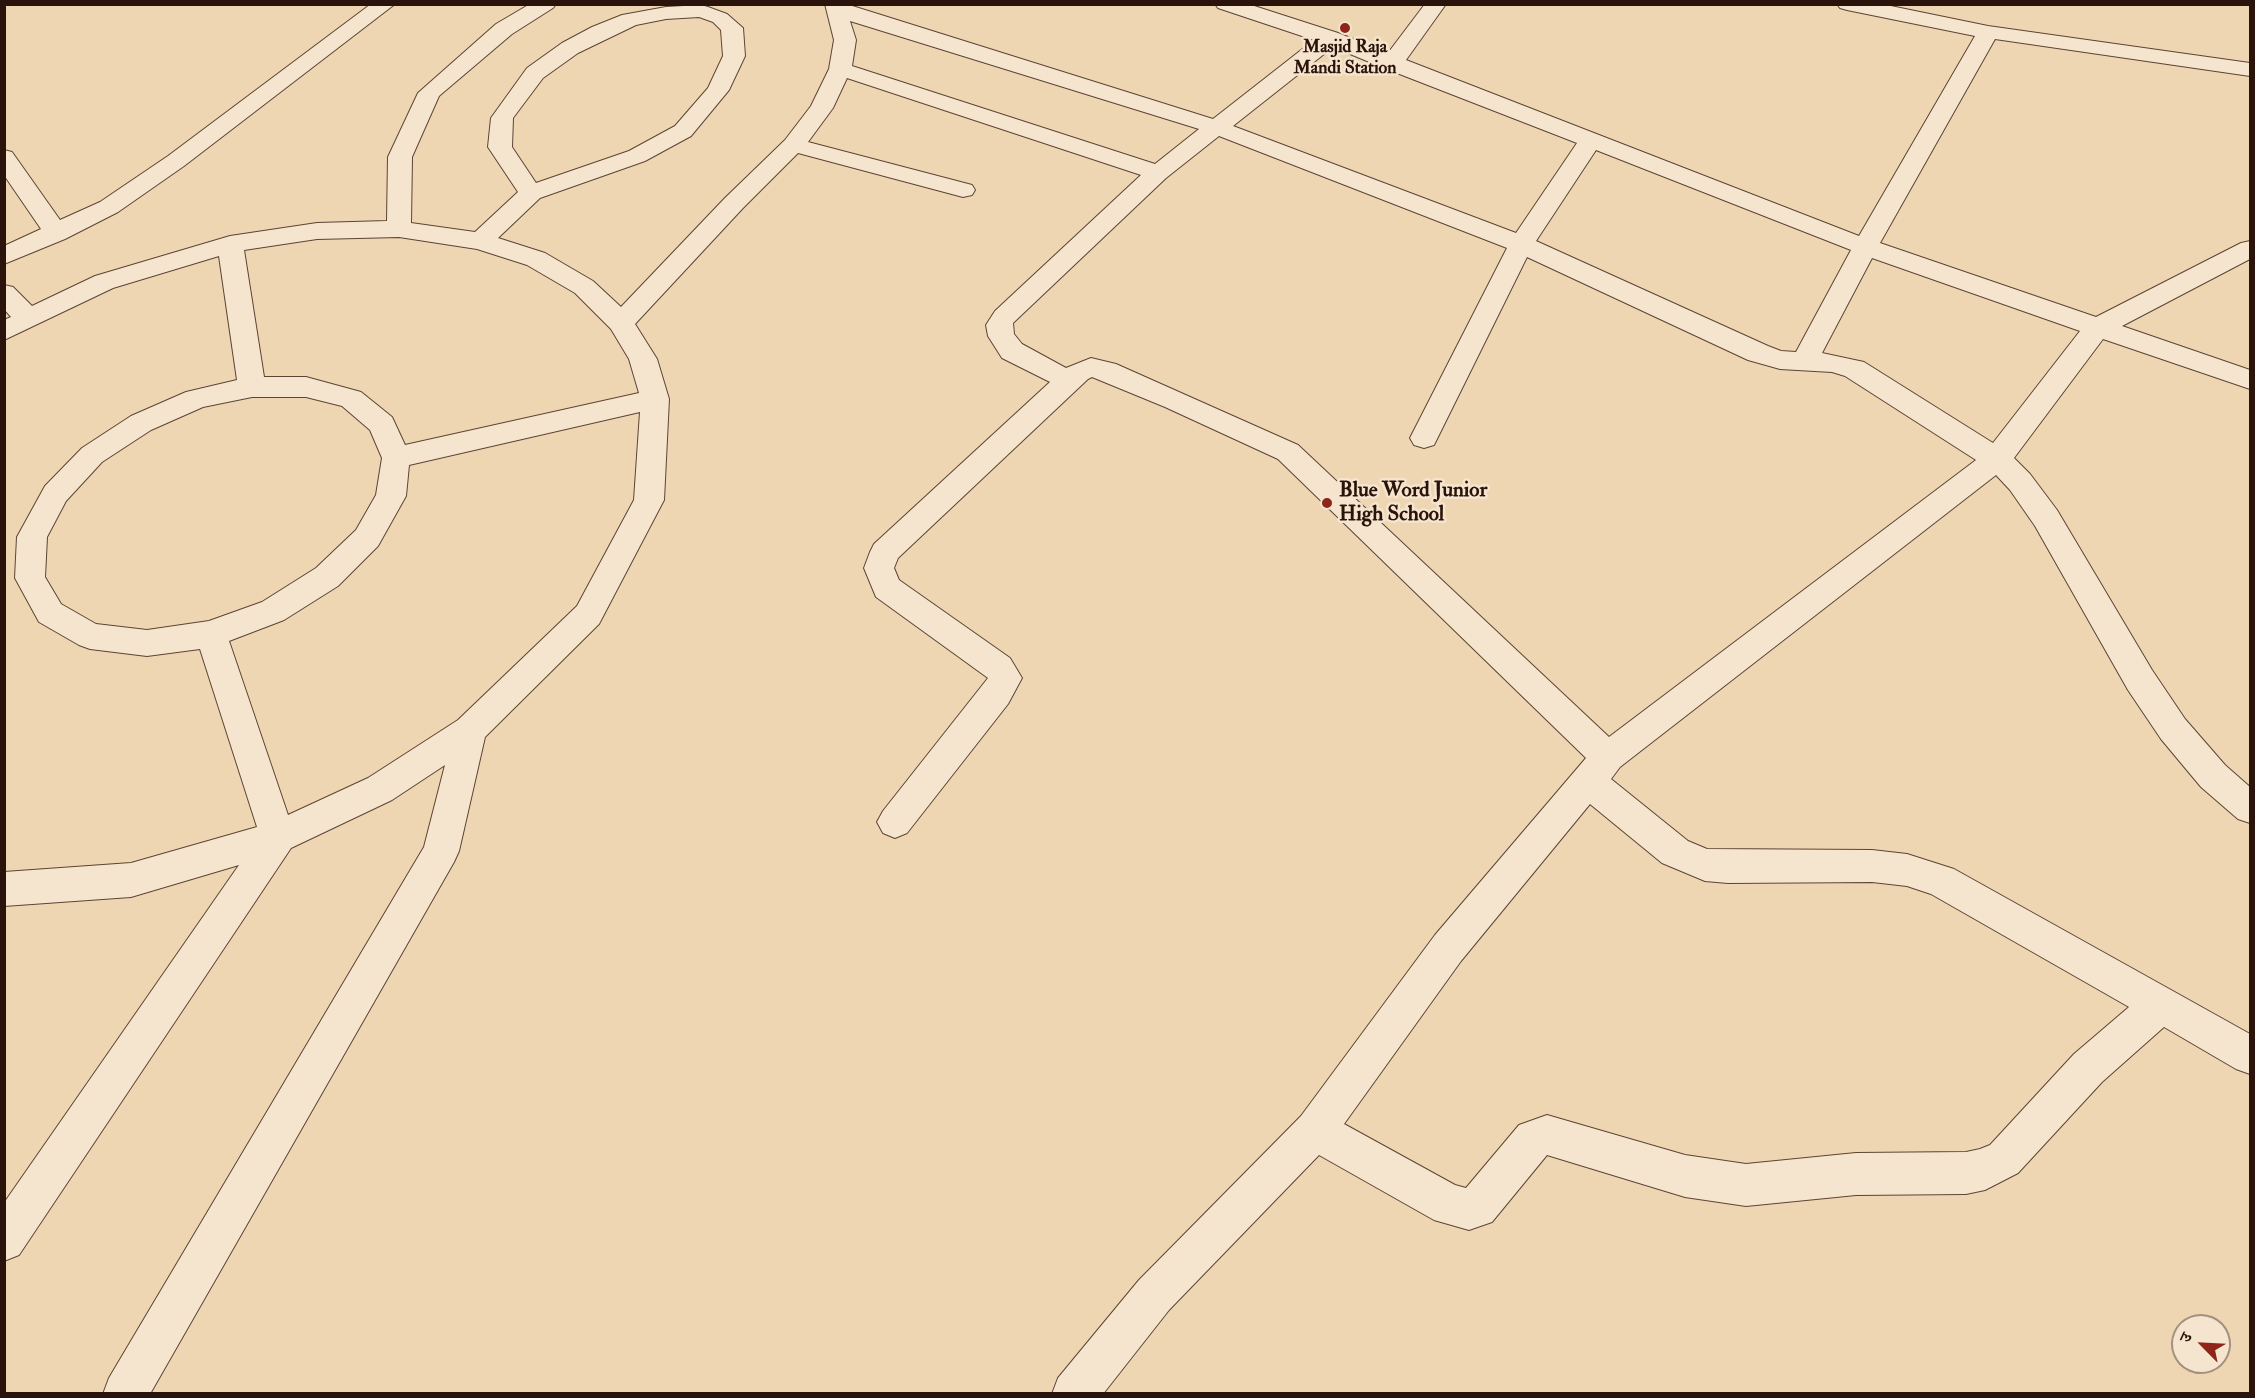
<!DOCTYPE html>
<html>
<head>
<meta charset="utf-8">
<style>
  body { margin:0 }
  #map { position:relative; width:2255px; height:1398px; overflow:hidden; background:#efd6b3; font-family:"IM FELL Double Pica","Noto Serif Devanagari",serif }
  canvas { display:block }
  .frame { position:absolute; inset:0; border:6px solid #2a130a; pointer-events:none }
  .north { position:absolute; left:2171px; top:1314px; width:60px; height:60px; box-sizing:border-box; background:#f5e4ce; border:2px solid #a49080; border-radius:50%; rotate:294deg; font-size:16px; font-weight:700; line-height:24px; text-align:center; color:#2a130a }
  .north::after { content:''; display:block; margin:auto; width:21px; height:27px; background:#8f2418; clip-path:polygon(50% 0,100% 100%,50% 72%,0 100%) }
</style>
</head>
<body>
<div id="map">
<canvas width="2255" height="1398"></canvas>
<div class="frame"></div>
<div class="north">उ</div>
</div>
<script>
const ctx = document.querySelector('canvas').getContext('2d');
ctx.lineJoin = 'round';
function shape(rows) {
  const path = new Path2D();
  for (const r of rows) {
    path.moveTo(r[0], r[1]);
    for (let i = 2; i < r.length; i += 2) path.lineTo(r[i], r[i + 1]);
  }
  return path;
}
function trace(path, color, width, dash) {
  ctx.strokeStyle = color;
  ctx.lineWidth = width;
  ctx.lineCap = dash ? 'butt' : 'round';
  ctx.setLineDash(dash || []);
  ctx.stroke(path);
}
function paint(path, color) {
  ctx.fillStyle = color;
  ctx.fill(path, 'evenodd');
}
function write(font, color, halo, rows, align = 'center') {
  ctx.font = font + ' "IM FELL Double Pica",serif';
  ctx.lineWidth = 5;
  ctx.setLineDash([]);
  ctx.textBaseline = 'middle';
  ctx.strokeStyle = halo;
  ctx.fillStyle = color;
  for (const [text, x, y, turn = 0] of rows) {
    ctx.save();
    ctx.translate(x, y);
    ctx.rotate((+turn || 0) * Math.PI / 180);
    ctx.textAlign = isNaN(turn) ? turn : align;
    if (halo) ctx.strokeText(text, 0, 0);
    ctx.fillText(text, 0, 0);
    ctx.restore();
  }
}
const street = shape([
  [371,4,395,4,184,166,118,212,65,239,4,264,4,246,41,229,4,175,4,150,12,152,60,220,100,202,168,156,371,4],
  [530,4,556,4,553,8,512,34,439,96,412,157,411,223,475,232,518,192,488,147,491,118,527,68,562,43,592,27,622,15,666,7,701,5,708,7,727,14,743,28,745,56,729,90,691,136,645,161,540,198,498,238,545,253,593,281,621,307,725,198,785,140,811,106,829,69,834,40,825,4,846,4,1213,119,1314,40,1218,8,1215,4,1248,4,1338,33,1388,53,1425,4,1446,4,1406,60,1859,236,1975,36,1847,10,1840,8,1837,4,1881,4,1988,26,2250,63,2250,76,1995,39,1880,243,2096,317,2241,243,2250,241,2250,259,2122,326,2250,370,2250,389,2103,339,2014,458,2030,474,2057,510,2152,670,2185,719,2225,765,2250,787,2250,823,2238,819,2201,787,2161,739,2128,690,2035,526,2010,490,1996,475,1620,767,1611,779,1688,841,1707,849,1872,850,1907,854,1954,869,2250,1034,2250,1074,2236,1069,2164,1027,2102,1082,2018,1173,1985,1190,1966,1194,1856,1195,1746,1206,1685,1197,1547,1155,1492,1222,1469,1230,1434,1220,1319,1155,1169,1310,1103,1394,1052,1394,1058,1378,1139,1280,1301,1116,1435,935,1586,758,1278,459,1165,407,1092,377,1088,379,898,558,894,568,899,580,1010,658,1022,678,1008,704,907,833,895,838,883,833,877,822,883,811,988,678,876,597,864,568,870,552,874,544,1050,382,1002,358,988,336,986,325,995,311,1141,175,847,78,833,108,808,142,972,185,975,190,972,195,963,197,798,153,743,208,635,324,657,359,669,399,664,500,599,624,485,737,459,851,454,862,150,1394,103,1394,109,1378,424,847,445,765,392,800,291,848,19,1255,4,1261,4,1203,239,865,131,897,4,906,4,872,131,863,257,827,200,649,147,656,90,649,79,645,39,622,15,578,17,537,45,486,82,448,131,416,186,392,237,380,219,256,113,288,4,340,4,320,11,317,4,309,4,285,13,287,32,306,95,276,230,236,317,223,387,221,388,157,418,93,496,24,530,4],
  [699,17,713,22,721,30,723,56,708,88,675,126,629,151,536,183,512,147,513,118,543,78,578,53,636,25,666,19,699,17],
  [850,21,1199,129,1155,164,852,66,856,40,850,21],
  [1333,47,1384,68,1577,143,1516,233,1233,126,1333,47],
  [1219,136,1507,248,1410,438,1414,445,1424,448,1434,445,1527,257,1748,360,1780,369,1832,372,1845,376,1976,460,1609,737,1298,445,1116,364,1091,358,1066,368,1022,344,1014,334,1013,323,1166,178,1219,136],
  [1596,150,1851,250,1796,352,1781,351,1768,346,1536,241,1596,150],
  [399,237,477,249,527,265,575,293,611,329,629,359,639,393,405,445,392,417,361,392,306,377,264,377,244,250,317,239,399,237],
  [1872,258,2080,331,1993,443,1864,362,1822,353,1872,258],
  [252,397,306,397,342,406,370,430,382,458,376,495,356,530,316,568,262,602,209,621,147,630,96,624,61,604,45,577,47,537,66,501,102,462,151,430,203,407,252,397],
  [640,412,634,500,577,606,458,720,368,778,288,815,229,641,284,620,338,586,378,546,406,496,409,465,640,412],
  [1590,804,1662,863,1705,881,1728,883,1872,882,1907,886,1931,894,2129,1007,2074,1054,1990,1145,1980,1149,1966,1152,1856,1153,1746,1164,1685,1155,1547,1115,1519,1125,1466,1188,1455,1185,1344,1124,1461,961,1590,804]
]);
const markers = [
  [1345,28,6,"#8f2418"],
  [1327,503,6,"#8f2418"]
];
const farPoinames = [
  ["Masjid Raja",1345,48],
  ["Mandi Station",1345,69]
];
const poiNames = [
  ["Blue Word Junior",1339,491],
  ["High School",1339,515]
];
trace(street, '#5b4434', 2);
paint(street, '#f5e4ce');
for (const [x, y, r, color] of markers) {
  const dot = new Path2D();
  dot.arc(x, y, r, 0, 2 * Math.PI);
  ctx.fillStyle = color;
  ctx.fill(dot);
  trace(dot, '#f5e4ce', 2);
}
write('bold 18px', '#2a130a', '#f5e4ce', farPoinames);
write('bold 21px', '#2a130a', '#f5e4ce', poiNames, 'left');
</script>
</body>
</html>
